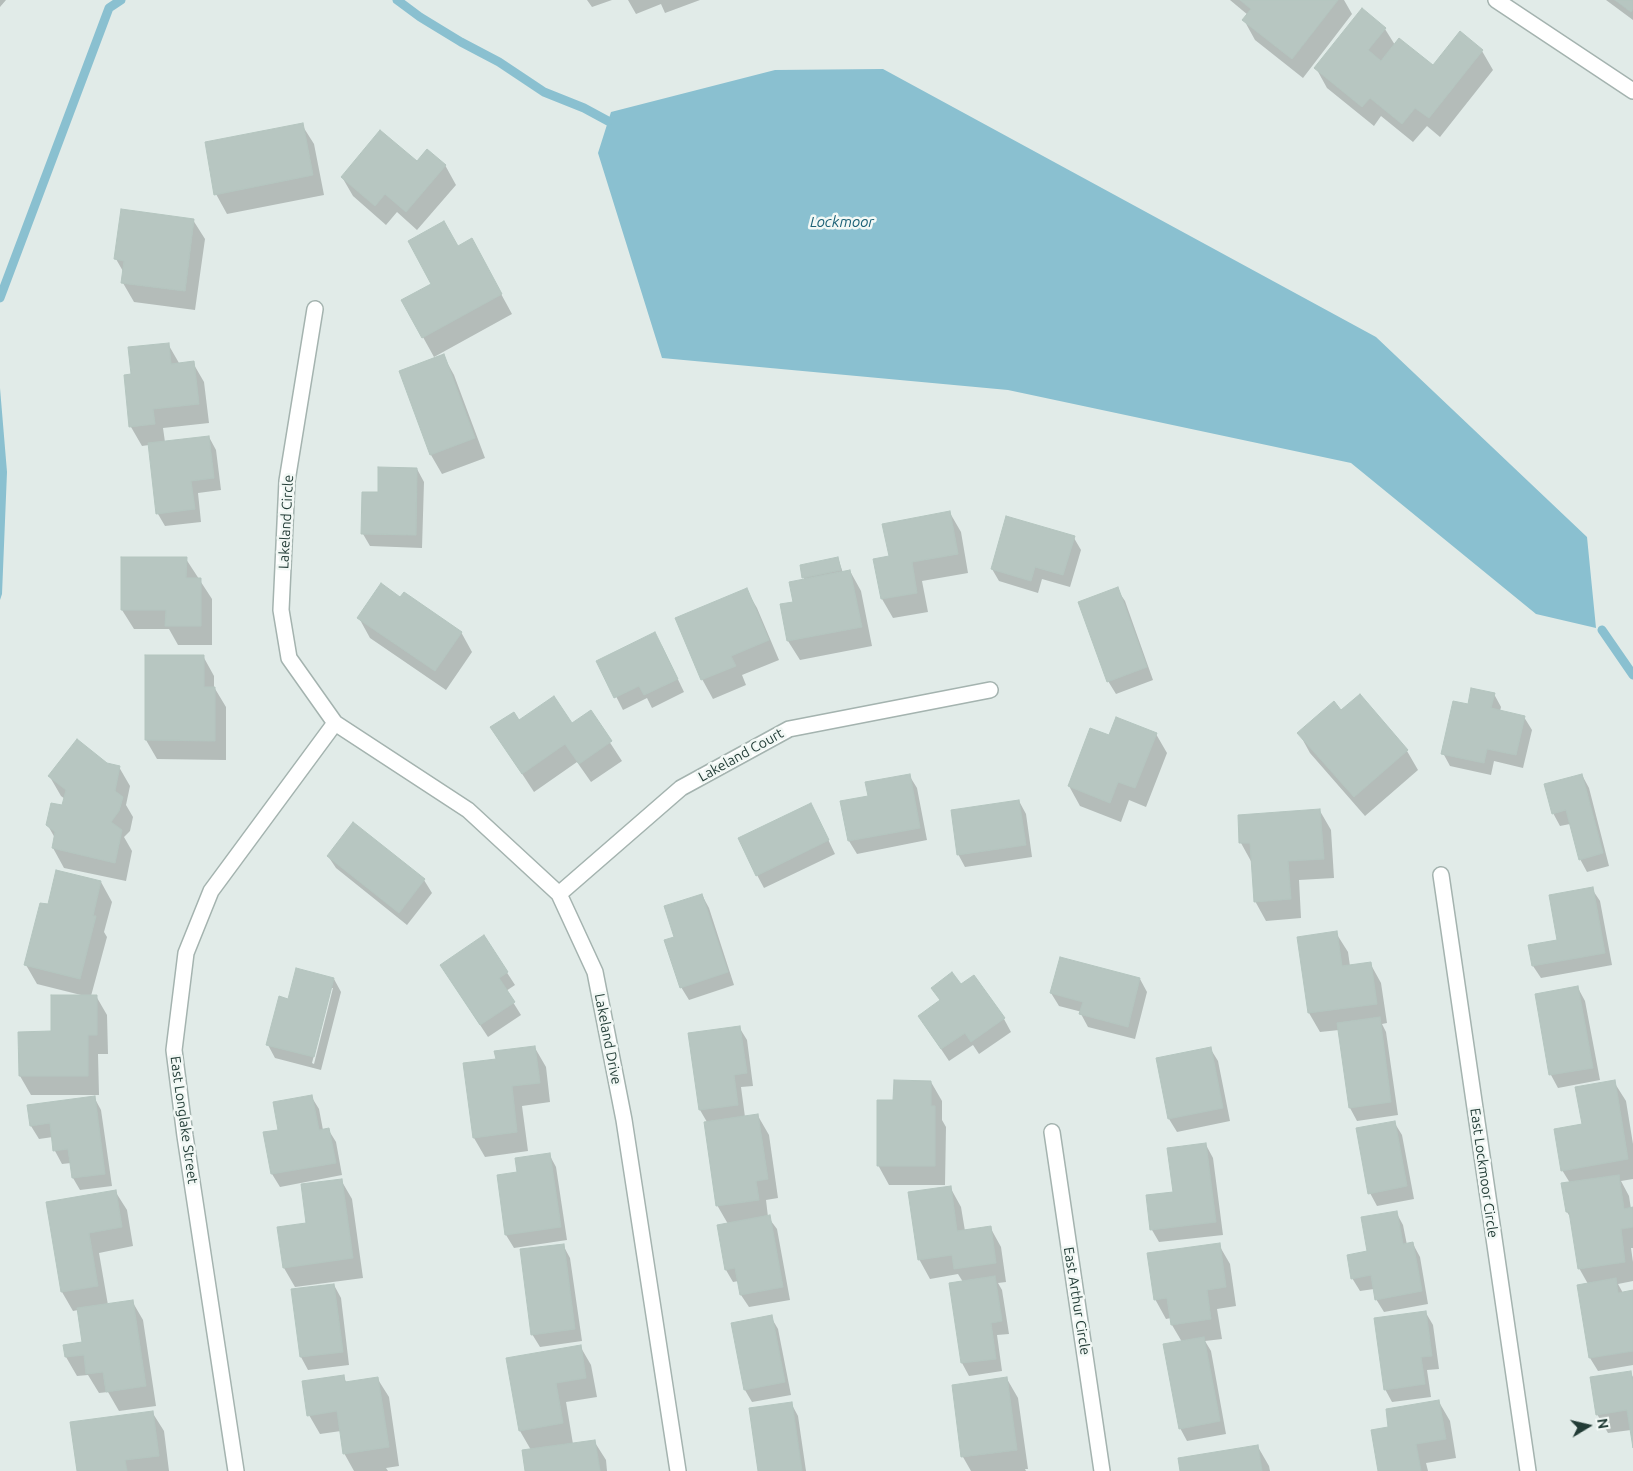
<!DOCTYPE html>
<html>
<head>
<meta charset="utf-8">
<style>
  body { margin:0 }
  #map { position:relative; width:1633px; height:1471px; overflow:hidden; background:#e1ebe8; font-family:Ubuntu,sans-serif }
  canvas { display:block }
  .north { position:absolute; left:1563px; top:1401px; width:50px; height:50px; -webkit-text-stroke:4px #f2f8f5; paint-order:stroke; rotate:81deg; font-size:14px; font-weight:700; line-height:20px; text-align:center; color:#223c36 }
  .north::after { content:''; display:block; margin:auto; width:18px; height:22px; background:#223c36; clip-path:polygon(50% 0,100% 100%,50% 72%,0 100%) }
</style>
</head>
<body>
<div id="map">
<canvas width="1633" height="1471"></canvas>
<div class="north">N</div>
</div>
<script>
const ctx = document.querySelector('canvas').getContext('2d');
ctx.lineJoin = 'round';
function paint(path, color) {
  ctx.fillStyle = color;
  ctx.fill(path, 'evenodd');
}
function shape(rows) {
  const path = new Path2D();
  for (const r of rows) {
    path.moveTo(r[0], r[1]);
    for (let i = 2; i < r.length; i += 2) path.lineTo(r[i], r[i + 1]);
  }
  return path;
}
function trace(path, color, width, dash) {
  ctx.strokeStyle = color;
  ctx.lineWidth = width;
  ctx.lineCap = dash ? 'butt' : 'round';
  ctx.setLineDash(dash || []);
  ctx.stroke(path);
}
function write(font, color, halo, rows, align = 'center') {
  ctx.font = font + ' Ubuntu,sans-serif';
  ctx.lineWidth = 5;
  ctx.setLineDash([]);
  ctx.textBaseline = 'middle';
  ctx.strokeStyle = halo;
  ctx.fillStyle = color;
  for (const [text, x, y, turn = 0] of rows) {
    ctx.save();
    ctx.translate(x, y);
    ctx.rotate((+turn || 0) * Math.PI / 180);
    ctx.textAlign = isNaN(turn) ? turn : align;
    if (halo) ctx.strokeText(text, 0, 0);
    ctx.fillText(text, 0, 0);
    ctx.restore();
  }
}
const water = shape([
  [883,69,1376,337,1587,537,1596,628,1536,614,1351,463,1008,390,662,358,598,153,611,112,775,70],
  [0,388,7,472,2,594,0,600]
]);
const shadow = shape([
  [0,0,6,0,0,7],
  [587,0,612,0,592,7],
  [628,0,700,0,665,13,661,4,636,14],
  [1230,0,1344,0,1352,14,1303,78,1255,40,1244,20,1248,15],
  [1606,0,1633,0,1633,20],
  [1385,29,1395,45,1433,66,1482,51,1493,70,1440,137,1427,126,1413,142,1381,116,1374,126,1327,88,1316,68],
  [302,125,314,144,324,195,227,214,216,194],
  [417,163,445,165,456,185,417,230,397,212,386,225,353,196,342,177],
  [193,220,205,239,195,310,134,302,123,283,124,273,116,259],
  [457,247,482,259,512,314,434,357,403,301,433,284],
  [168,344,179,363,193,363,204,382,209,423,163,428,165,442,209,437,216,450,221,490,198,493,201,522,165,526,158,514,149,445,142,446,131,427,132,375],
  [443,355,454,375,485,458,442,474,431,455,400,371],
  [417,469,424,482,422,548,370,546,363,534,379,493],
  [950,513,961,532,968,573,922,581,928,612,893,618,882,599,890,557],
  [1074,538,1081,550,1070,587,1042,579,1038,593,999,581,992,569],
  [838,558,843,573,850,571,861,591,872,646,800,660,788,641,794,603,805,580,803,577],
  [186,559,212,599,212,645,178,645,169,629,134,629,122,610],
  [746,589,757,608,779,660,742,675,746,685,713,699,702,679],
  [1117,589,1125,601,1153,680,1116,694,1108,681],
  [401,598,461,632,472,652,446,690,370,638,359,618],
  [662,646,684,692,652,708,647,698,623,710,598,661],
  [146,656,203,656,214,676,214,687,226,707,226,760,157,759,146,740],
  [1494,694,1501,707,1500,711,1524,717,1532,730,1523,768,1494,761,1491,775,1450,766,1443,753,1469,706],
  [590,712,622,761,591,782,577,762,534,792,492,728,519,721,572,725],
  [1341,712,1407,751,1418,770,1365,816,1310,753,1299,733],
  [1156,734,1167,753,1146,807,1129,800,1121,822,1080,806,1069,786,1110,737],
  [106,764,119,767,130,786,126,805,133,817,130,831,124,837,132,851,126,881,64,868,53,848,55,838,47,824,63,807,65,799,61,796,50,777],
  [909,775,917,788,927,840,857,854,849,841,842,802,869,797],
  [1582,775,1589,788,1609,866,1587,872,1580,859,1570,824,1560,826,1553,813],
  [1019,801,1026,814,1032,857,965,867,958,854],
  [811,804,835,854,764,888,757,875],
  [1320,811,1331,830,1334,878,1299,880,1301,918,1266,921,1255,901,1252,863,1241,843,1239,817],
  [353,824,424,880,432,893,407,925,336,868,328,856],
  [101,882,112,902,104,932,107,937,91,996,96,996,107,1015,108,1054,98,1054,99,1095,31,1095,20,1076,81,995,37,984,26,965,49,906],
  [1592,889,1600,901,1612,965,1541,978,1533,966,1559,941],
  [702,895,709,908,734,985,689,1000,681,987],
  [1336,933,1348,952,1350,966,1370,963,1381,983,1387,1023,1382,1024,1386,1032,1398,1115,1357,1121,1350,1108,1339,1030,1320,1032,1309,1013,1299,938],
  [484,937,515,985,506,991,521,1015,488,1037,449,978],
  [334,979,341,992,321,1070,275,1058,268,1045,289,1001],
  [331,988,333,988,314,1064,312,1063],
  [1140,979,1147,992,1135,1039,1088,1027,1081,1014,1082,1012,1059,1006,1051,993],
  [961,986,1004,1019,1011,1032,979,1054,973,1045,949,1061,919,1016],
  [1578,988,1585,1001,1600,1080,1558,1088,1551,1075,1537,995],
  [739,1027,747,1040,753,1086,741,1087,745,1117,758,1116,769,1135,778,1198,766,1200,768,1217,777,1229,790,1300,749,1307,741,1295,739,1281,733,1282,726,1270,728,1224,717,1205,707,1122,700,1110,690,1034],
  [535,1048,546,1067,550,1102,522,1106,528,1151,485,1157,474,1138,497,1060],
  [1210,1048,1218,1061,1230,1121,1177,1132,1169,1119,1157,1059],
  [931,1082,942,1101,942,1120,946,1127,945,1185,889,1185,878,1165,894,1101],
  [1614,1082,1626,1101,1633,1144,1633,1179,1621,1181,1629,1196,1631,1209,1633,1208,1633,1248,1631,1248,1633,1262,1633,1281,1618,1284,1623,1293,1633,1292,1633,1365,1598,1371,1590,1358,1578,1286,1588,1284,1579,1268,1572,1220,1567,1212,1570,1183,1562,1170,1583,1126],
  [311,1096,319,1109,323,1130,328,1129,336,1142,342,1175,280,1187,272,1174,265,1133,279,1131],
  [94,1097,101,1110,112,1186,80,1190,73,1178,71,1163,62,1164,55,1151,53,1137,39,1139,31,1126,29,1106],
  [1394,1122,1402,1135,1414,1199,1377,1206,1370,1193],
  [1206,1145,1213,1158,1223,1235,1159,1242,1152,1230],
  [549,1154,556,1167,567,1240,514,1248,506,1235,498,1176,518,1173],
  [341,1180,352,1199,363,1278,295,1287,284,1268,308,1224],
  [950,1187,961,1207,965,1231,990,1227,1001,1247,1006,1282,998,1283,1002,1290,1009,1334,997,1335,1002,1371,969,1376,962,1363,951,1284,963,1282,958,1274,930,1279,919,1259],
  [115,1191,127,1210,133,1246,99,1253,108,1305,132,1301,143,1320,156,1406,119,1411,108,1392,99,1393,88,1375,77,1376,66,1357,64,1346,83,1343,78,1310,73,1311,62,1292,47,1203],
  [1396,1212,1403,1225,1407,1245,1413,1244,1420,1257,1428,1304,1384,1312,1376,1299,1374,1289,1360,1291,1352,1278],
  [563,1245,570,1258,582,1341,540,1347,532,1334],
  [1219,1245,1230,1264,1236,1306,1217,1309,1222,1339,1205,1341,1211,1351,1226,1434,1187,1441,1180,1428,1182,1342,1172,1325,1171,1318,1166,1319,1155,1299],
  [334,1285,341,1298,349,1365,308,1370,301,1357],
  [1426,1313,1433,1325,1439,1369,1427,1370,1431,1397,1392,1402,1385,1389],
  [771,1317,778,1329,791,1395,752,1402,745,1390],
  [580,1346,591,1365,597,1397,566,1402,573,1444,594,1441,606,1460,607,1471,526,1471,531,1450,520,1431],
  [1630,1373,1633,1377,1633,1440,1631,1430,1608,1433,1597,1414],
  [343,1377,347,1383,377,1378,389,1397,399,1466,386,1468,388,1471,354,1471,344,1453,341,1431,320,1434,309,1415],
  [1007,1379,1018,1398,1028,1469,1025,1469,1026,1471,971,1471,963,1457,953,1386],
  [1439,1402,1450,1421,1456,1458,1426,1463,1428,1471,1379,1471,1390,1428],
  [791,1403,798,1416,806,1471,760,1471],
  [152,1412,164,1431,169,1471,78,1471],
  [1258,1447,1269,1466,1270,1471,1181,1471]
]);
const stream = shape([
  [397,0,420,17,461,42,499,62,544,92,584,108,608,121],
  [0,298,109,8,121,0],
  [1602,630,1633,675]
]);
const building = shape([
  [1240,0,1338,0,1292,59,1242,20,1251,9,1240,0],
  [1615,0,1633,0,1633,9,1631,12,1615,0],
  [1362,8,1386,28,1368,50,1381,61,1399,38,1433,65,1460,31,1483,50,1429,118,1415,108,1402,124,1370,98,1362,107,1314,68,1362,8],
  [303,123,313,175,214,195,205,142,303,123],
  [380,130,417,161,427,149,446,165,406,212,385,194,375,206,341,177,380,130],
  [121,209,194,219,185,291,121,283,124,261,114,259,121,209],
  [444,221,458,246,472,238,502,294,422,338,401,300,431,284,408,241,444,221],
  [169,343,171,364,194,361,199,404,153,409,155,424,129,427,124,375,131,374,128,347,169,343],
  [444,354,475,438,430,455,399,371,444,354],
  [209,436,214,478,191,481,195,509,156,514,148,443,209,436],
  [378,467,417,468,416,535,361,534,362,492,378,492,378,467],
  [950,511,958,554,912,562,917,593,881,599,873,559,889,556,882,524,950,511],
  [1006,516,1075,536,1063,575,1035,567,1031,581,991,569,1006,516],
  [121,557,187,557,186,578,201,578,201,626,165,626,166,610,121,610,121,557],
  [838,557,841,570,802,578,800,565,838,557],
  [850,570,862,627,787,641,780,604,793,602,789,582,850,570],
  [381,583,400,597,404,592,462,632,435,671,357,618,381,583],
  [1118,587,1147,667,1107,682,1078,602,1118,587],
  [747,588,769,640,731,656,736,666,701,680,675,618,747,588],
  [655,632,678,679,644,695,639,686,614,698,596,661,655,632],
  [145,655,204,655,204,687,215,687,215,741,145,740,145,655],
  [1471,688,1495,693,1491,708,1525,716,1516,755,1487,749,1484,763,1441,754,1453,701,1468,704,1471,688],
  [1360,694,1408,750,1354,797,1297,733,1334,701,1341,710,1360,694],
  [554,696,572,723,591,710,612,741,579,764,565,744,522,774,490,727,514,712,519,720,554,696],
  [1116,717,1157,733,1135,788,1118,782,1110,803,1068,786,1090,728,1109,735,1116,717],
  [77,739,107,763,120,766,115,791,123,797,119,811,111,822,122,830,115,863,52,848,55,832,46,825,51,803,62,805,66,790,48,776,77,739],
  [910,774,920,828,848,841,840,801,868,796,865,782,910,774],
  [1582,774,1603,853,1579,860,1566,810,1552,814,1544,784,1582,774],
  [1019,800,1026,845,957,855,951,810,1019,800],
  [811,803,829,840,756,876,738,838,811,803],
  [1320,809,1324,859,1288,861,1291,899,1254,902,1250,843,1239,843,1238,815,1320,809],
  [353,822,425,879,399,913,327,856,353,822],
  [56,870,101,881,93,916,96,916,80,979,24,965,40,903,48,904,56,870],
  [1593,887,1605,953,1532,966,1528,945,1557,940,1549,895,1593,887],
  [702,894,728,972,680,988,664,940,674,937,664,906,702,894],
  [1337,931,1342,966,1371,962,1377,1004,1308,1013,1297,937,1337,931],
  [484,935,508,972,499,978,515,1002,480,1025,440,965,484,935],
  [1060,957,1140,978,1128,1027,1079,1014,1083,1002,1050,993,1060,957],
  [296,968,334,978,314,1057,266,1045,279,996,288,999,296,968],
  [952,972,961,984,974,975,1005,1018,971,1042,965,1033,941,1049,918,1016,940,1000,931,988,952,972],
  [1578,986,1593,1068,1549,1075,1535,994,1578,986],
  [51,995,97,995,97,1035,88,1035,88,1076,19,1076,18,1032,51,1031,51,995],
  [1380,1017,1391,1102,1349,1108,1337,1023,1380,1017],
  [740,1026,747,1073,734,1075,738,1105,699,1110,688,1033,740,1026],
  [535,1046,540,1083,512,1086,517,1132,473,1138,463,1063,496,1059,494,1051,535,1046],
  [1211,1047,1223,1108,1168,1119,1156,1058,1211,1047],
  [894,1080,931,1081,931,1106,935,1106,935,1166,877,1166,877,1100,893,1100,894,1080],
  [1615,1080,1628,1159,1561,1171,1554,1129,1582,1124,1575,1087,1615,1080],
  [312,1095,319,1130,329,1128,336,1163,271,1174,263,1132,278,1130,273,1102,312,1095],
  [95,1096,105,1174,72,1178,68,1149,53,1151,50,1123,30,1126,27,1105,95,1096],
  [758,1114,768,1179,756,1181,759,1200,716,1206,704,1122,758,1114],
  [1395,1121,1407,1186,1368,1194,1356,1128,1395,1121],
  [1206,1143,1216,1222,1150,1230,1146,1195,1173,1192,1167,1148,1206,1143],
  [550,1153,561,1227,505,1235,497,1175,517,1172,515,1158,550,1153],
  [1619,1175,1624,1209,1633,1207,1633,1227,1621,1229,1625,1262,1578,1269,1569,1212,1566,1212,1561,1183,1619,1175],
  [342,1179,353,1258,283,1268,277,1227,306,1223,301,1184,342,1179],
  [951,1186,957,1231,991,1226,996,1263,954,1269,952,1255,918,1260,908,1192,951,1186],
  [116,1190,122,1227,89,1233,98,1286,61,1292,46,1202,116,1190],
  [1397,1211,1403,1244,1413,1242,1422,1291,1375,1300,1371,1275,1351,1279,1347,1255,1367,1251,1361,1217,1397,1211],
  [770,1215,783,1287,740,1295,735,1268,725,1270,717,1225,770,1215],
  [1220,1243,1226,1287,1207,1290,1211,1319,1171,1325,1167,1298,1154,1300,1147,1253,1220,1243],
  [564,1244,575,1329,531,1335,520,1249,564,1244],
  [995,1276,1002,1321,991,1323,996,1359,961,1363,949,1283,995,1276],
  [1616,1278,1618,1293,1633,1290,1633,1351,1589,1358,1577,1285,1616,1278],
  [334,1284,343,1352,300,1357,291,1289,334,1284],
  [133,1300,146,1386,106,1392,103,1372,86,1374,84,1355,65,1357,63,1345,82,1342,77,1308,133,1300],
  [1426,1311,1432,1356,1421,1357,1425,1384,1384,1390,1374,1318,1426,1311],
  [772,1315,785,1382,744,1390,731,1323,772,1315],
  [1204,1337,1220,1421,1179,1429,1163,1344,1204,1337],
  [581,1345,586,1378,556,1383,563,1423,519,1431,506,1358,581,1345],
  [1631,1371,1633,1383,1633,1448,1627,1410,1596,1415,1590,1377,1631,1371],
  [344,1375,345,1382,378,1377,389,1447,343,1454,337,1411,307,1416,302,1381,344,1375],
  [1007,1377,1017,1450,961,1457,952,1385,1007,1377],
  [1439,1400,1446,1439,1416,1444,1421,1471,1378,1471,1371,1430,1388,1427,1386,1409,1439,1400],
  [792,1402,802,1471,758,1471,749,1408,792,1402],
  [153,1411,159,1456,125,1460,127,1471,77,1471,70,1422,153,1411],
  [595,1440,600,1471,525,1471,522,1450,595,1440],
  [1258,1445,1262,1471,1180,1471,1178,1458,1258,1445]
]);
const minor = shape([
  [1496,0,1633,91],
  [315,309,287,481,281,610,289,658,335,723,468,810,559,894,595,972,624,1120,678,1471],
  [1441,875,1528,1471],
  [559,894,681,788,789,729,990,690],
  [1052,1132,1102,1471],
  [236,1471,185,1136,174,1050,186,953,211,891,335,723]
]);
const streetNames = [
  ["Lakeland Circle",286,522,-87],
  ["Lakeland Court",741,755,-29],
  ["Lakeland Drive",608,1039,79],
  ["East Longlake Street",184,1120,82],
  ["East Lockmoor Circle",1484,1173,82],
  ["East Arthur Circle",1077,1301,81]
];
const waterNames = [
  ["Lockmoor",842,222]
];
paint(water, '#8ac0d0');
paint(shadow, '#0003');
trace(stream, '#8ac0d0', 9);
paint(building, '#b7c6c1');
trace(building, '#b4c5bf', 1);
trace(minor, '#a4b3af', 18);
trace(minor, '#fff', 15);
write('14px', '#223c36', '#f2f8f5', streetNames);
write('italic 15px', '#1d6277', '#f2f8f5', waterNames);
</script>
</body>
</html>
